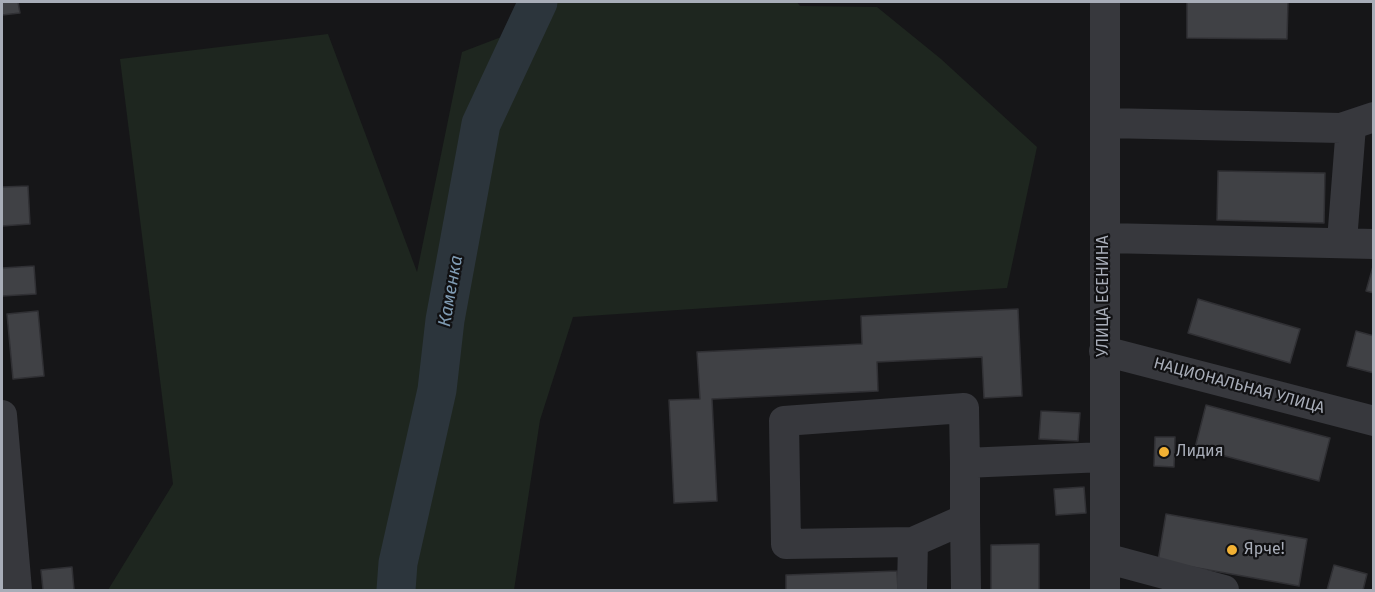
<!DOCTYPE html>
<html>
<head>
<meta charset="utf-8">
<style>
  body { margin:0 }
  #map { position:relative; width:1375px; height:592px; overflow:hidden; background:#161618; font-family:"Fira Sans",sans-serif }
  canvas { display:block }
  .frame { position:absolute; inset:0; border:3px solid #a8adb8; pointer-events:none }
</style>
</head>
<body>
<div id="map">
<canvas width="1375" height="592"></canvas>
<div class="frame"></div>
</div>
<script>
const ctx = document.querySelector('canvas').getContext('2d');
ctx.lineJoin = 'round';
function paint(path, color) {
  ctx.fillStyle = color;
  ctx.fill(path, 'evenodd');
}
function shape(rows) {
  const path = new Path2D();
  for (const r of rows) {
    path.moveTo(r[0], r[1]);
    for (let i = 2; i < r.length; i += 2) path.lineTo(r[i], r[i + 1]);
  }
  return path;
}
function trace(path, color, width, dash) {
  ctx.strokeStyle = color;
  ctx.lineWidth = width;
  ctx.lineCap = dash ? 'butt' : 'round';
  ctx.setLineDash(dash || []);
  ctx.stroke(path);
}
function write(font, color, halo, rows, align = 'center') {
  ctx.font = font + ' "Fira Sans",sans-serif';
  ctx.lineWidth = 4.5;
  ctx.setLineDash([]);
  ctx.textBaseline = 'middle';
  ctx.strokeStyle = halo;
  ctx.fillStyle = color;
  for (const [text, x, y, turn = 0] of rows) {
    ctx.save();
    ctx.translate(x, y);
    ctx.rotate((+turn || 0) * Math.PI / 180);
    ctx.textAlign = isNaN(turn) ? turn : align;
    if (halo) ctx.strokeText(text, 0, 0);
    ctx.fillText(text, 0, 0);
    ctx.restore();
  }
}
const green = shape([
  [553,2,797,2,800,6,877,7,941,59,1037,147,1007,288,573,317,540,420,514,590,108,590,173,484,120,59,328,34,417,272,462,52,551,18]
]);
const river = shape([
  [396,590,398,563,437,390,445,320,481,124,538,2]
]);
const building = shape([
  [2,2,18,2,20,13,2,15,2,2],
  [1187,2,1288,2,1287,39,1187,38,1187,2],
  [1218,171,1325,173,1324,223,1217,220,1218,171],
  [28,186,30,224,2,226,2,187,28,186],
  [1374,263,1374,293,1366,291,1374,263],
  [34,266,36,294,2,296,2,268,34,266],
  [1198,299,1300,329,1290,363,1188,333,1198,299],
  [1018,309,1022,396,984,398,982,357,877,362,878,391,712,399,717,501,674,503,669,400,700,399,697,352,862,344,861,316,1018,309],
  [38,311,44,376,13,379,7,314,38,311],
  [1356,331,1374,336,1374,373,1347,366,1356,331],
  [1206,405,1330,438,1319,481,1195,448,1206,405],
  [1041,411,1080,413,1078,441,1039,439,1041,411],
  [1155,437,1175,437,1174,467,1154,466,1155,437],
  [1084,487,1086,513,1056,515,1054,489,1084,487],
  [1166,514,1307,539,1299,586,1158,561,1166,514],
  [1039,544,1039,590,991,590,991,545,1039,544],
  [1334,565,1367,574,1363,590,1327,590,1334,565],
  [72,567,74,590,43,590,41,570,72,567],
  [897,571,898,590,786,590,786,575,897,571]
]);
const minor = shape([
  [1105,2,1105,590],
  [1105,123,1341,128,1374,117],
  [1105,238,1374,244],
  [1342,241,1351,126],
  [1104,351,1374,421],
  [2,415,17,590],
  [965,519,966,590],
  [913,542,965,519,965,463,1104,457],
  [1105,558,1224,590],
  [912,590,913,542,786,544,784,421,964,408,965,463]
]);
const markers = [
  [1164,452,6,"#f2b134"],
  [1232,550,6,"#f2b134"]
];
const streetNames = [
  ["УЛИЦА ЕСЕНИНА",1104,296,-90],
  ["НАЦИОНАЛЬНАЯ УЛИЦА",1239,386,15]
];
const poiNames = [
  ["Лидия",1176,452],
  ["Ярче!",1244,550]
];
const waterNames = [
  ["Каменка",451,291,-80]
];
paint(green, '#1e261f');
trace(river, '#2c353c', 39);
paint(building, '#404145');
trace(building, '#303034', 1.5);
trace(minor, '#37383d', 30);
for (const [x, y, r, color] of markers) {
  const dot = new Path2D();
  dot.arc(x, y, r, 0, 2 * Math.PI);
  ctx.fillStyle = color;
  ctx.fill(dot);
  trace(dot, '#111113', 2);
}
write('16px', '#a8adb8', '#111113', streetNames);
write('16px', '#a8adb8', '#111113', poiNames, 'left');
write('italic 18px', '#7f9bb3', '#111113', waterNames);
</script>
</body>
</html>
